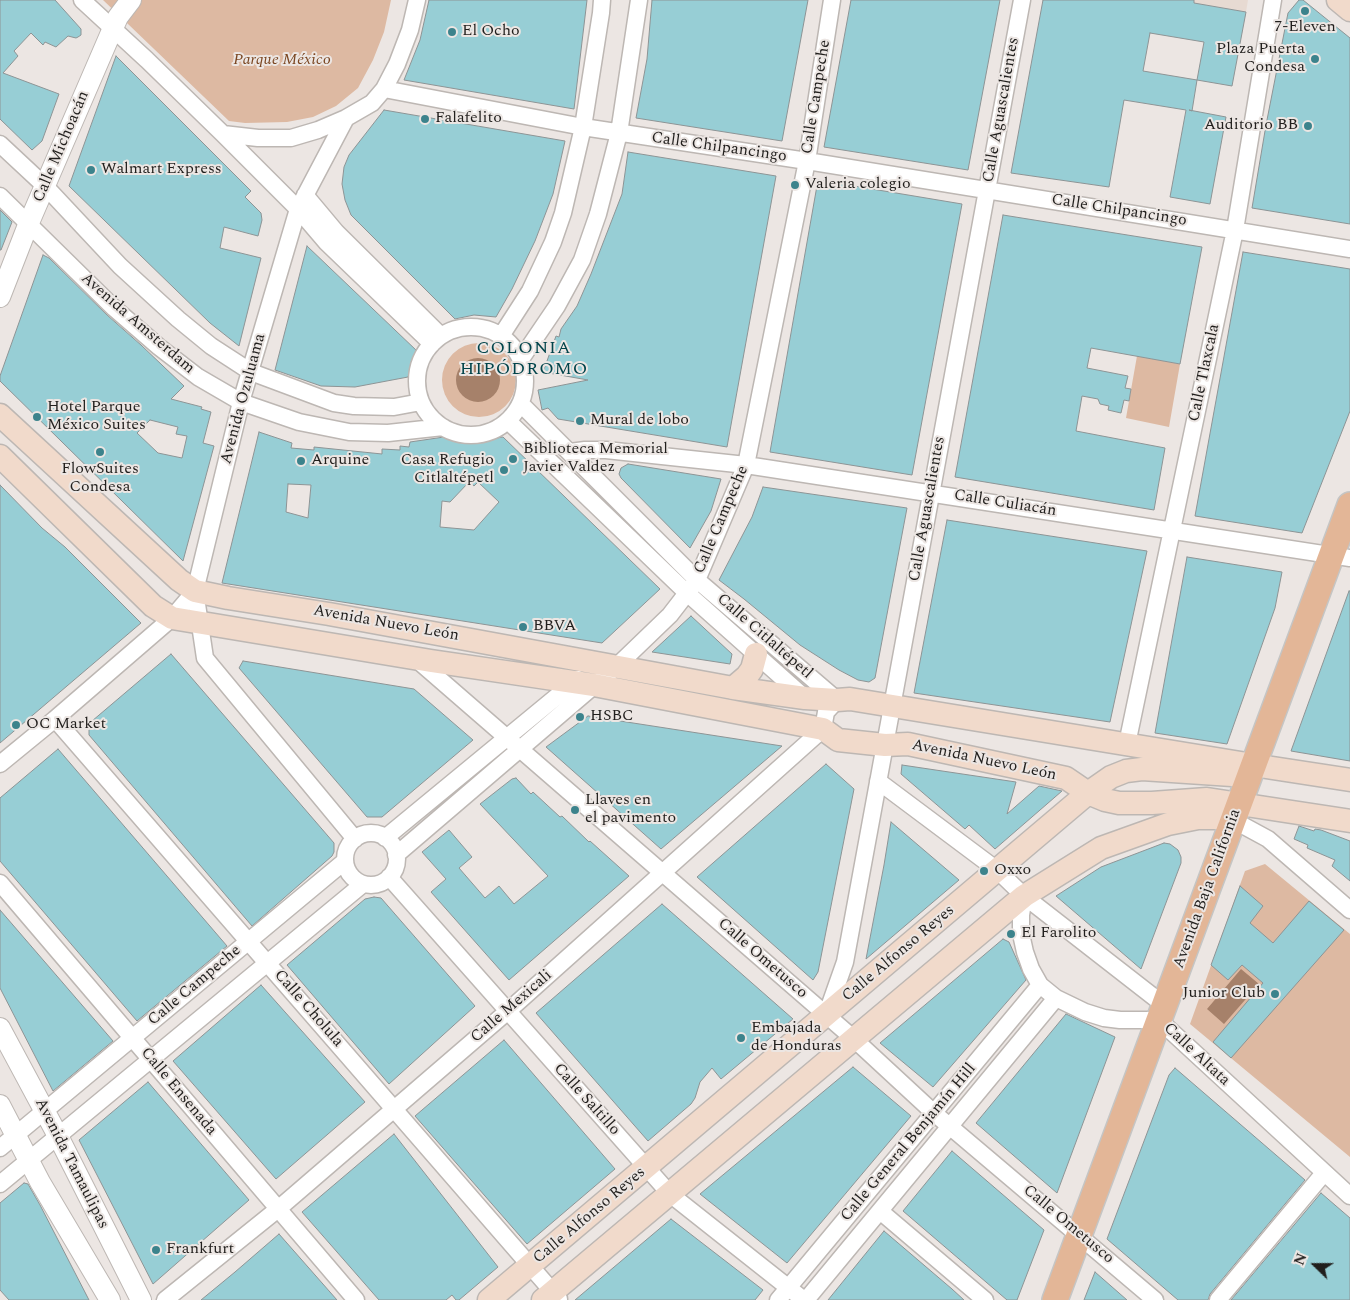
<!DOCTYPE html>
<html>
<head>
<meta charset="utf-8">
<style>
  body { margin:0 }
  #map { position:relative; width:1350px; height:1300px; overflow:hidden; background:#ece6e3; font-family:Spectral,serif }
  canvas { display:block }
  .north { position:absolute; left:1290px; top:1240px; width:50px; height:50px; -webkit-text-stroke:4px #ece6e3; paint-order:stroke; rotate:292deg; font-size:14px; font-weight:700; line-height:20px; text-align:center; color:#211f1d }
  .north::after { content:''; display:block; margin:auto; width:18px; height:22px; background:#211f1d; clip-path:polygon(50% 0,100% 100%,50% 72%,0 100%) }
</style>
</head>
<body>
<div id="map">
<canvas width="1350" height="1300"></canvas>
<div class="north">N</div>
</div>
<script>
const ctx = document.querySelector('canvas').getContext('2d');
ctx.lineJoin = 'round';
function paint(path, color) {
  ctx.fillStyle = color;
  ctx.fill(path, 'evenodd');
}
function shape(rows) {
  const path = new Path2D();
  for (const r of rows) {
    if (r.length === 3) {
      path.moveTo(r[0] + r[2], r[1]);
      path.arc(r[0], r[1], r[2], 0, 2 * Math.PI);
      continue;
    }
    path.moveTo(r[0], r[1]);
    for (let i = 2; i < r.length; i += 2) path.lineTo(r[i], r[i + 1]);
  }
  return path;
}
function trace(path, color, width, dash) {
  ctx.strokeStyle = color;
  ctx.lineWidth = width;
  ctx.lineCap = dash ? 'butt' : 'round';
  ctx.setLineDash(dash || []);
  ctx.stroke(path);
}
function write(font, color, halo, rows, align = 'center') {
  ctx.font = font + ' Spectral,serif';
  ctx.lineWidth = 4;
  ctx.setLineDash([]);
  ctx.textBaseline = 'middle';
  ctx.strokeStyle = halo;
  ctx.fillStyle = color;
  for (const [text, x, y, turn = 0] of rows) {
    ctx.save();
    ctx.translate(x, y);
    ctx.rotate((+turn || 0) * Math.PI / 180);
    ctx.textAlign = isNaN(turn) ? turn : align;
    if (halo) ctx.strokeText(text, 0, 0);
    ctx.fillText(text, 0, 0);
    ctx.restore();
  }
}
const built = shape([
  [1176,0,1248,0,1246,12]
]);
const green = shape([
  [103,0,391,0,384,32,373,60,358,88,336,106,313,117,287,122,245,123,229,121],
  [479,380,37],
  [1137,356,1180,364,1169,427,1126,418],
  [1265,864,1350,934,1350,1157,1190,1024,1245,871]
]);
const water = shape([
  [478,380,22],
  [1241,969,1259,984,1224,1024,1207,1009]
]);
const building = shape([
  [0,0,55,0,81,29,81,35,78,37,76,38,68,36,56,47,45,42,43,45,31,33,14,51,18,56,3,73,59,94,42,141,32,150,0,119,0,0],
  [429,0,587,0,574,109,404,80,420,40,429,0],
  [652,0,808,0,782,141,636,118,647,59,652,0],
  [851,0,1000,0,968,170,824,147,851,0],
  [1043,0,1194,0,1194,3,1246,12,1232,86,1197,80,1192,111,1189,110,1226,117,1210,204,1170,197,1186,110,1124,100,1109,187,1011,173,1043,0],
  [1150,33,1204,42,1197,80,1143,71,1150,33],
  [1299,0,1303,0,1350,38,1350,224,1252,208,1266,125,1288,13,1299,0],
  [116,56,251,191,245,197,261,213,262,220,258,236,224,227,220,248,261,258,239,346,210,323,69,186,116,56],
  [384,110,565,141,553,194,535,241,512,289,496,317,474,315,455,319,351,215,345,200,342,184,344,167,349,155,384,110],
  [628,152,776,176,727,447,558,419,548,408,542,410,538,390,588,380,543,372,556,336,559,337,561,329,577,306,591,274,622,194,628,152],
  [818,180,962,204,912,475,770,452,818,180],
  [0,210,12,222,1,250,0,250,0,210],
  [1003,215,1202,247,1180,364,1091,348,1087,368,1128,376,1125,388,1131,389,1129,401,1124,400,1121,413,1108,410,1109,406,1100,404,1098,399,1082,396,1076,431,1165,448,1154,510,955,477,1003,215],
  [307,246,417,351,408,377,355,387,321,386,275,370,307,246],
  [1243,252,1350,269,1350,411,1302,533,1195,516,1243,252],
  [43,255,49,258,107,315,141,345,184,386,171,399,202,407,201,409,211,412,203,443,214,446,183,561,0,381,0,376,43,255],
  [150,420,178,427,176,434,187,436,182,458,158,453,137,433,150,420],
  [259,432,292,443,291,448,314,450,314,447,382,454,382,449,400,450,400,446,409,447,410,442,444,437,450,434,458,438,478,441,503,437,660,589,602,643,222,583,259,432],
  [469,482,474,486,478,482,499,502,474,530,440,527,442,501,450,502,469,482],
  [288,484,311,485,308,518,286,512,288,484],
  [628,464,721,479,711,511,690,548,621,478,619,474,621,468,628,464],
  [0,485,42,528,65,547,141,623,0,743,0,485],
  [763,487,907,508,875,678,869,682,858,680,839,670,800,645,744,599,719,580,752,517,763,487],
  [947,520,1147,551,1110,722,914,693,947,520],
  [1187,557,1282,572,1275,608,1227,744,1155,733,1187,557],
  [1349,591,1350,591,1350,761,1291,751,1349,591],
  [691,616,732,654,730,664,652,652,691,616],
  [171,654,334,843,334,852,332,856,252,926,89,735,89,729,92,721,171,654],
  [243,661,414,689,473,740,382,817,367,817,239,668,243,661],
  [588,716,646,725,782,746,661,849,546,747,588,716],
  [58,749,227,946,137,1021,0,861,0,798,58,749],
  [826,764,854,789,818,972,813,980,697,877,826,764],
  [902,765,1016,782,1007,814,1039,786,1062,791,995,849,969,825,965,829,901,774,902,765],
  [516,778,531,794,533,792,560,817,562,816,589,842,590,841,629,876,509,980,431,892,446,879,422,852,449,830,472,857,459,868,485,898,499,886,514,904,548,876,480,804,512,779,516,778],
  [891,822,959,880,866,959,884,865,891,822],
  [1299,826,1314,831,1315,829,1321,830,1350,841,1350,881,1332,866,1335,860,1307,848,1308,845,1294,839,1299,826],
  [1164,843,1170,844,1178,850,1181,857,1181,863,1141,969,1056,896,1101,867,1164,843],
  [1240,886,1263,906,1250,923,1273,943,1309,901,1344,930,1231,1058,1213,1042,1263,983,1242,965,1228,980,1211,965,1240,886],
  [374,897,381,898,475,1006,389,1084,287,965,365,899,374,897],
  [662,904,793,1019,721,1079,712,1068,700,1082,695,1098,691,1104,648,1141,536,1013,662,904],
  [0,910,113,1041,53,1091,0,988,0,910],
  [1003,939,1009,942,1026,980,933,1087,880,1043,1003,939],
  [261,985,365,1102,276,1179,173,1061,261,985],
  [1066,1014,1115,1037,1057,1193,976,1123,1066,1014],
  [504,1040,615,1169,527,1244,415,1116,504,1040],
  [853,1067,911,1116,787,1263,700,1194,853,1067],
  [1175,1068,1305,1180,1210,1294,1208,1300,1178,1300,1107,1239,1169,1075,1175,1068],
  [148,1082,249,1200,153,1284,79,1140,148,1082],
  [394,1134,498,1267,459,1300,456,1300,452,1295,446,1300,379,1300,302,1212,394,1134],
  [952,1151,1044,1230,1017,1300,1007,1300,903,1211,952,1151],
  [24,1183,28,1184,40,1205,89,1300,9,1300,0,1290,0,1203,24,1183],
  [1321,1193,1350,1218,1350,1300,1231,1300,1321,1193],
  [671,1219,763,1290,755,1300,575,1300,671,1219],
  [884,1231,952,1289,964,1300,828,1300,884,1231],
  [279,1234,337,1300,201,1300,235,1272,279,1234],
  [1095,1272,1127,1300,1084,1300,1095,1272]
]);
const minor = shape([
  [82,0,147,60,223,134,298,209,327,243,432,344],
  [384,89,583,127,807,161,1350,249],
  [346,118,298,209,241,402,195,591,205,658,355,839],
  [223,134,258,138,291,138,318,130,346,118,372,103,384,89,397,64,410,30,417,0],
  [0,144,45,186,120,266,178,319,211,346,251,372,334,403,354,406,394,407,421,402],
  [305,195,336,232,441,336],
  [0,196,114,308,159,347,198,377,241,402,299,422,349,432,388,433,443,427],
  [471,381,54],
  [501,336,530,291,553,242,563,213,583,127,601,13,602,0],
  [521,359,557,306,582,260,598,214,619,133,639,0],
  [521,404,697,580,837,700,826,712,823,729],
  [508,421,687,593,805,698],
  [570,452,585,450,606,450,746,465,1350,558],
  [415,658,854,1039,934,1113,1155,1300],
  [55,719,559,1299],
  [1127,744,1235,230,1273,0],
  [0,764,55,719,172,618,195,591],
  [878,781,997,870,1024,896,1164,1005],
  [1233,820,1268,839,1350,910],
  [371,859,26],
  [385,838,578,679],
  [396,855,617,666,670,615,697,580,746,465,807,161,832,0],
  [389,877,670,1194,804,1300],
  [0,883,356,1300],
  [1024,896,1021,915,1021,934,1025,952,1031,969,1040,985,1056,998,1085,1012,1104,1018,1120,1020,1159,1020,1350,1196],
  [827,1013,845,962,1022,0],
  [0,1148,345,861],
  [0,1184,363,884],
  [880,1211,985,1300],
  [165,1300,278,1209,508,1011,823,729],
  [778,1300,1040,985],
  [806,1300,1056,998],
  [1218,1300,1324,1173]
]);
const tertiary = shape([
  [0,297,28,225,113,28,118,17,131,0],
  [0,1028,58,1136,141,1300],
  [0,1105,40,1182,110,1300]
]);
const secondary = shape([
  [1338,0,1350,10],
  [0,415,179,580,195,591,228,598,329,614,733,688,805,698,837,700,850,699,1253,765,1350,780],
  [0,456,153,606,172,618,431,661,594,685,823,729,838,740,885,745,908,744,1066,778,1088,793,1105,800,1119,803,1152,803,1207,799,1350,821],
  [733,688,747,676,752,669,756,654],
  [489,1300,1088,793,1111,777,1126,771,1142,769,1232,775],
  [543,1300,1024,896,1101,848,1168,824,1198,818,1219,818,1233,820]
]);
const primary = shape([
  [1055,1300,1350,505]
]);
const markers = [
  [1305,11,5,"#3c838c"],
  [452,32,5,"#3c838c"],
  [1315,59,5,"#3c838c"],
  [425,119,5,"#3c838c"],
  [1308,126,5,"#3c838c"],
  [91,170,5,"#3c838c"],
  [795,185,5,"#3c838c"],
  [37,417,5,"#3c838c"],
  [580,421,5,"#3c838c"],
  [100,452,5,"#3c838c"],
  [513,459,5,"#3c838c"],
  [301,461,5,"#3c838c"],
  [504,470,5,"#3c838c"],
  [523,627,5,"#3c838c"],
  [580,717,5,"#3c838c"],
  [16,725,5,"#3c838c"],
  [575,810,5,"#3c838c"],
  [984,871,5,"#3c838c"],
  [1011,934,5,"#3c838c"],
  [1275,994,5,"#3c838c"],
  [741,1038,5,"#3c838c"],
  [156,1250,5,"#3c838c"]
];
const poiNames = [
  ["7-Eleven",1305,28,"center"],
  ["El Ocho",462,32],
  ["Plaza Puerta",1305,50,"right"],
  ["Condesa",1305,68,"right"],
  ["Falafelito",435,119],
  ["Auditorio BB",1298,126,"right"],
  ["Walmart Express",101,170],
  ["Valeria colegio",805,185],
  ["Hotel Parque",47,408],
  ["México Suites",47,426],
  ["Mural de lobo",590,421],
  ["Biblioteca Memorial",523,450],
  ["Javier Valdez",523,468],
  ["Arquine",311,461],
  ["Casa Refugio",494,461,"right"],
  ["Citlaltépetl",494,479,"right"],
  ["FlowSuites",100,470,"center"],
  ["Condesa",100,488,"center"],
  ["BBVA",533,627],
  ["HSBC",590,717],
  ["OC Market",26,725],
  ["Llaves en",585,801],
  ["el pavimento",585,819],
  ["Oxxo",994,871],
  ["El Farolito",1021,934],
  ["Junior Club",1265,994,"right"],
  ["Embajada",751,1029],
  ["de Honduras",751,1047],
  ["Frankfurt",166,1250]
];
const parkNames = [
  ["Parque México",282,61]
];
const streetNames = [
  ["Calle Campeche",817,97,-81],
  ["Calle Aguascalientes",1002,110,-80],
  ["Calle Michoacán",62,147,-67],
  ["Calle Chilpancingo",719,148,8],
  ["Calle Chilpancingo",1119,211,9],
  ["Avenida Amsterdam",137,324,41],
  ["Calle Tlaxcala",1205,373,-78],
  ["Avenida Ozuluama",244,399,-75],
  ["Calle Culiacán",1005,504,9],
  ["Calle Aguascalientes",928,509,-80],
  ["Calle Campeche",722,520,-67],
  ["Avenida Nuevo León",386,624,10],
  ["Calle Citlaltépetl",764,637,41],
  ["Avenida Nuevo León",984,761,12],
  ["Avenida Baja California",1208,889,-70],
  ["Calle Alfonso Reyes",899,954,-40],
  ["Calle Ometusco",762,959,41],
  ["Calle Campeche",195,986,-40],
  ["Calle Mexicali",512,1007,-41],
  ["Calle Cholula",308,1009,49],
  ["Calle Altata",1196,1055,43],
  ["Calle Ensenada",178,1092,50],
  ["Calle Saltillo",586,1100,48],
  ["Calle General Benjamín Hill",909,1143,-50],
  ["Avenida Tamaulipas",71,1164,63],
  ["Calle Alfonso Reyes",590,1216,-40],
  ["Calle Ometusco",1068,1225,40]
];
const neighbourhoodNames = [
  ["COLONIA",524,349],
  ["HIPÓDROMO",524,370]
];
paint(built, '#e7dad2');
paint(green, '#ddb9a2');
paint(water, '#a6816a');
paint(building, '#97ced5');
trace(building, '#8d9495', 1);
trace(minor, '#bdb7b3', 19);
trace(tertiary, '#bdb7b3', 22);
trace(secondary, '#bdb7b3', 25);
trace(primary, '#c5c5c4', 28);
trace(minor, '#fff', 16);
trace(tertiary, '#fff', 20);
trace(secondary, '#f1dacb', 22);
trace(primary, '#e3b697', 25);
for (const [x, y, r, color] of markers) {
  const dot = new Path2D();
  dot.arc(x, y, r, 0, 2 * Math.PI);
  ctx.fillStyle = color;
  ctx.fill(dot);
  trace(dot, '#ece6e3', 2);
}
write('16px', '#211f1d', '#ece6e3', poiNames, 'left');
write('italic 16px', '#7a4621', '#ece6e3', parkNames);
write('16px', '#211f1d', '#ece6e3', streetNames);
ctx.letterSpacing = '1px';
write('18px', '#02444b', '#ece6e3', neighbourhoodNames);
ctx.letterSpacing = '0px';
</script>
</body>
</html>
